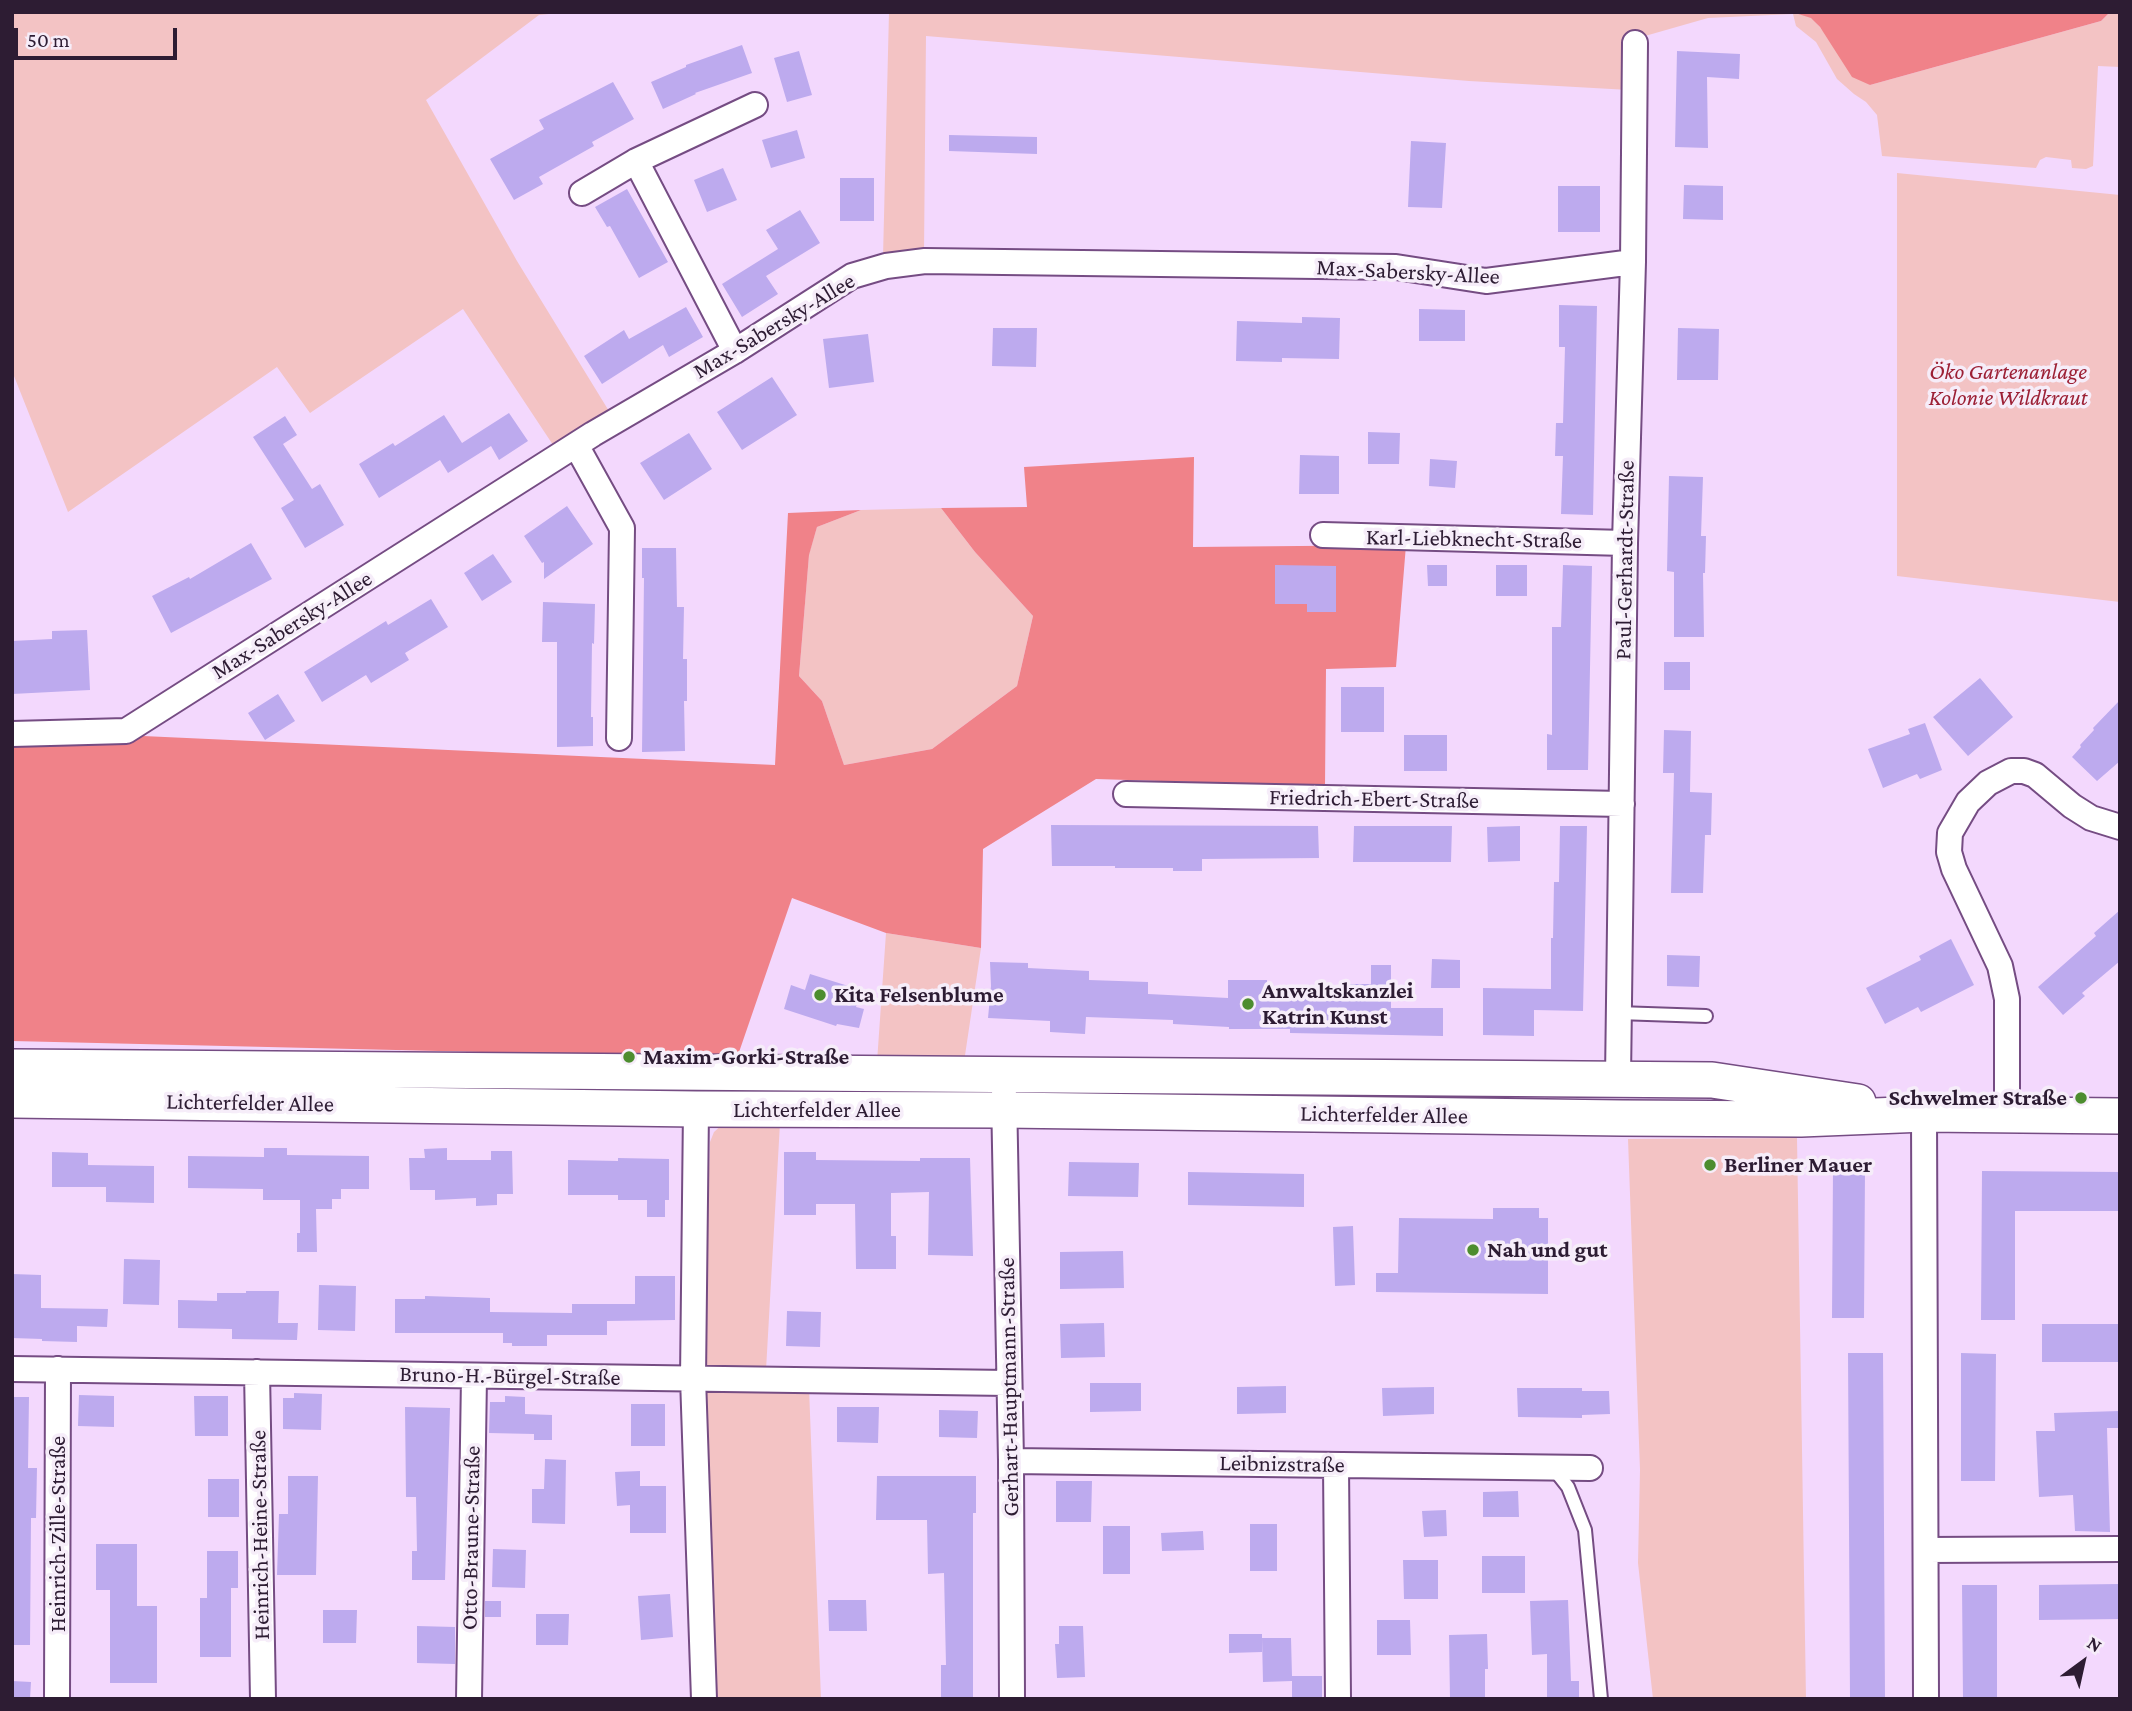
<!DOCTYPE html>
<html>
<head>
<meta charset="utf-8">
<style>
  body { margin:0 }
  #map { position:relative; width:2132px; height:1711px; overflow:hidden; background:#f3d8fd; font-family:"Crimson Pro",serif }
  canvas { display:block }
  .frame { position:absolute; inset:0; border:14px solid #2d1c33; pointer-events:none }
  .north { position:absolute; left:2048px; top:1627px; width:70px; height:70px; -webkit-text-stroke:5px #f6edf9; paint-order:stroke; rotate:33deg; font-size:19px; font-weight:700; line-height:28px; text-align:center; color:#2d1c33 }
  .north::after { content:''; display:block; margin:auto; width:24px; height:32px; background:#2d1c33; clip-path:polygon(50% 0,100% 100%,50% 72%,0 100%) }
  .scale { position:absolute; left:14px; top:28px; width:163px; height:32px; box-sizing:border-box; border:4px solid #2d1c33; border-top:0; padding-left:9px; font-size:21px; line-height:24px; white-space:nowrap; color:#2d1c33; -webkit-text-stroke:5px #f6edf9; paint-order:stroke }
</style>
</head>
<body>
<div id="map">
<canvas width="2132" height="1711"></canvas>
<div class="frame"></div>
<div class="north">N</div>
<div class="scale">50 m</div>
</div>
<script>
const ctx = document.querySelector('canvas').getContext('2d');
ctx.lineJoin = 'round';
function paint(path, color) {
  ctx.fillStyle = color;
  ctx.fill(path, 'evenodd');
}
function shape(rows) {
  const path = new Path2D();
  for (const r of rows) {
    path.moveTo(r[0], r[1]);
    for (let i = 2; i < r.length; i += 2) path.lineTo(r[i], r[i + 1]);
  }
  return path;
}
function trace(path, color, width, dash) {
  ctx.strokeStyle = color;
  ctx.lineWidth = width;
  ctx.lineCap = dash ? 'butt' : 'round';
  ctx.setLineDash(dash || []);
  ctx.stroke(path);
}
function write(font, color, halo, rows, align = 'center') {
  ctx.font = font + ' "Crimson Pro",serif';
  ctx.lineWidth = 7;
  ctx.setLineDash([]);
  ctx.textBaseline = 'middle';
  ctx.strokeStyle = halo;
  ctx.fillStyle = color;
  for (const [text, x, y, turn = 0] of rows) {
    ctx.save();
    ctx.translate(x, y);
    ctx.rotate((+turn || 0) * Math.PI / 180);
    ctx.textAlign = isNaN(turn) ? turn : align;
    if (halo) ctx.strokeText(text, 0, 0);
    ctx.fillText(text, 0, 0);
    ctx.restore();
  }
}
const green = shape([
  [12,12,568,12,539,15,426,100,517,261,612,416,557,451,463,309,310,413,277,367,68,512,12,371],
  [889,12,1792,12,1811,17,1870,85,2101,21,2110,12,2120,12,2120,67,2098,66,2093,166,2086,169,2072,168,2071,160,2046,157,2040,160,2036,168,1882,156,1877,115,1866,102,1854,94,1837,79,1816,42,1796,26,1793,14,1708,18,1631,40,1629,90,1469,81,926,36,924,252,883,257],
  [1897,173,2120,195,2120,602,1897,576],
  [941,508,975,552,1033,616,1017,686,932,749,844,765,822,701,799,676,809,554,817,527,861,510],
  [886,933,981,948,964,1062,877,1062],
  [724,1123,780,1123,766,1370,714,1369,706,1365,702,1358,710,1142,714,1132],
  [1797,1138,1806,1699,1653,1699,1638,1563,1640,1470,1628,1139],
  [708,1387,809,1388,821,1699,710,1699,701,1397]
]);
const forest = shape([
  [1792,12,2110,12,2101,21,1870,85,1852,77,1820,27,1811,18],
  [1194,457,1193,547,1406,545,1396,667,1326,669,1325,786,1096,779,983,849,981,948,886,933,792,898,737,1058,12,1041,12,742,143,736,775,765,788,513,861,510,817,527,809,555,799,676,822,701,844,765,932,749,1017,686,1033,616,975,552,941,508,1027,507,1024,467]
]);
const building = shape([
  [742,45,752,73,695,93,696,94,663,109,651,82,686,67,686,65],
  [799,51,812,95,787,102,774,58],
  [1677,51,1740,54,1739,79,1707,77,1708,148,1675,147],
  [613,82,634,119,592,142,594,146,539,177,543,184,514,200,490,159,544,129,539,120],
  [797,130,805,158,771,168,762,140],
  [949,135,1037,137,1037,154,949,151],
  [1411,141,1446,143,1442,208,1408,207],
  [723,168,737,200,707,212,694,180],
  [840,178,874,178,874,221,840,221],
  [1684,185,1723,186,1723,220,1683,219],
  [1558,186,1600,186,1600,232,1558,232],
  [627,189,668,262,639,278,610,226,607,227,595,207],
  [800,210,820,243,766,276,778,294,742,317,722,284,778,249,766,230],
  [1559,305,1597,306,1593,515,1561,514,1563,456,1555,456,1556,423,1563,423,1565,347,1559,347],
  [686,307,703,337,669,357,663,345,602,384,584,356,624,330,629,339],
  [1419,309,1465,310,1465,341,1419,341],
  [1302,317,1340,318,1339,359,1282,358,1282,362,1236,361,1237,321,1302,323],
  [993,328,1037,328,1036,367,992,366],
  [1678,328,1719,329,1718,380,1677,380],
  [868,334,874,382,829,388,823,339],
  [772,377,797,415,742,450,717,412],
  [509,413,528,441,499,460,491,446,448,473,440,460,379,498,359,464,393,443,395,446,444,415,462,443],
  [285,416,297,435,283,444,312,489,320,484,344,525,305,548,281,508,294,500,253,437],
  [1368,432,1400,433,1399,464,1368,464],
  [689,433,712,469,664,500,640,463],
  [1300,455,1339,456,1339,494,1299,494],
  [1430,459,1457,461,1455,488,1429,486],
  [1669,476,1703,477,1701,536,1706,536,1705,573,1703,573,1704,637,1674,637,1674,572,1667,571],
  [567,506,593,544,544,579,544,562,542,563,524,536],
  [251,543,272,579,171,633,152,596,189,577,190,579],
  [642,548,676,548,677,607,684,607,683,659,687,659,687,701,684,701,685,751,642,752,644,578,642,578],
  [493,554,512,582,482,601,464,573],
  [1275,565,1336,566,1336,612,1307,612,1307,604,1275,604],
  [1427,565,1447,565,1447,586,1428,586],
  [1496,565,1527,565,1527,596,1496,596],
  [1563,565,1592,566,1588,770,1547,770,1547,734,1552,735,1552,627,1561,627],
  [431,599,448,627,405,653,409,660,371,683,366,675,322,702,304,672,386,621,388,625],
  [543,602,595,604,594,644,592,643,591,717,593,717,593,746,557,747,557,642,542,642],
  [87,630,90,690,12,694,12,641,52,639,52,631],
  [1664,662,1690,662,1690,690,1664,690],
  [1980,678,2013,717,1968,756,1933,717],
  [1341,687,1384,687,1384,732,1341,732],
  [278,694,295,721,265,740,248,713],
  [2120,700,2120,761,2097,781,2072,757,2081,747,2080,745,2094,730,2093,728],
  [1925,723,1942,770,1920,779,1917,774,1883,788,1868,749,1910,734,1908,729],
  [1664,730,1691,731,1690,792,1712,793,1711,835,1705,835,1703,893,1671,893,1674,773,1663,773],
  [1404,735,1447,735,1447,771,1404,771],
  [1051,825,1318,826,1319,858,1202,859,1202,871,1173,871,1173,868,1115,868,1115,866,1052,866],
  [1354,826,1452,826,1451,862,1353,862],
  [1520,826,1520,861,1488,862,1487,827],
  [1560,826,1587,826,1583,1011,1534,1010,1534,1036,1483,1035,1483,988,1551,989,1551,938,1553,938,1554,882,1559,882],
  [2120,910,2120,961,2082,993,2085,996,2063,1015,2038,987,2096,936,2094,933],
  [1951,939,1974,985,1921,1012,1918,1007,1885,1024,1866,988,1921,960,1919,956],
  [1667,955,1700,956,1699,987,1667,986],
  [1432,959,1460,960,1460,988,1431,988],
  [990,962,1028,963,1028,968,1089,971,1089,980,1148,982,1148,994,1228,998,1228,980,1267,980,1267,998,1347,999,1347,984,1371,984,1371,965,1391,965,1391,1008,1443,1008,1443,1036,1290,1033,1290,1029,1229,1029,1229,1027,1173,1024,1173,1020,1086,1017,1085,1034,1050,1032,1050,1021,988,1018,991,986],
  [810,974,861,990,856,1007,864,1009,859,1028,837,1024,836,1026,784,1009,791,985,805,990],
  [264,1148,287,1148,287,1155,369,1156,369,1189,341,1189,341,1199,332,1199,332,1209,316,1209,317,1252,297,1252,297,1233,300,1233,300,1200,263,1200,263,1189,188,1188,188,1156,264,1157],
  [447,1148,447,1160,491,1160,491,1151,512,1151,513,1194,497,1194,497,1205,476,1206,476,1198,435,1200,435,1190,410,1190,409,1158,425,1158,424,1149],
  [52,1152,88,1153,88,1165,154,1166,154,1203,106,1202,106,1187,52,1187],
  [784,1152,816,1152,816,1160,920,1161,920,1158,970,1158,973,1256,928,1255,929,1192,891,1193,891,1236,896,1236,896,1269,856,1269,855,1204,816,1204,816,1215,784,1215],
  [618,1158,669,1159,669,1200,665,1200,665,1217,647,1217,647,1200,618,1200,618,1195,568,1195,568,1160,618,1161],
  [1069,1162,1139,1163,1138,1197,1068,1196],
  [1833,1170,1865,1170,1864,1318,1832,1318],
  [1982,1171,2120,1172,2120,1211,2015,1211,2015,1320,1981,1320],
  [1188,1172,1304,1174,1304,1207,1188,1205],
  [1493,1208,1539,1208,1539,1218,1548,1218,1548,1294,1376,1292,1376,1273,1398,1273,1399,1218,1493,1219],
  [1353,1226,1355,1285,1335,1286,1333,1227],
  [1123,1251,1124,1288,1060,1289,1060,1252],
  [124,1259,160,1260,159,1305,123,1304],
  [12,1274,41,1275,41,1308,108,1309,107,1327,77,1326,77,1342,42,1341,42,1339,12,1338],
  [635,1276,675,1276,675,1320,607,1321,607,1335,547,1335,547,1346,512,1346,512,1343,503,1343,503,1333,395,1333,395,1299,425,1299,425,1296,490,1298,490,1312,572,1313,572,1304,635,1304],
  [319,1285,356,1286,355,1331,318,1330],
  [246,1291,279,1291,278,1323,298,1323,297,1340,232,1339,232,1329,178,1328,178,1300,217,1301,217,1293,246,1293],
  [787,1311,821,1312,820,1347,786,1346],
  [1104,1323,1105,1357,1061,1358,1060,1324],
  [2042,1324,2120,1324,2118,1362,2042,1362],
  [1848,1353,1883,1353,1885,1699,1850,1699],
  [1961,1353,1996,1354,1995,1481,1961,1481],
  [1090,1383,1141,1383,1141,1411,1090,1412],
  [1286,1386,1286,1413,1237,1414,1237,1387],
  [1434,1387,1434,1414,1383,1416,1382,1388],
  [1517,1388,1582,1388,1582,1391,1609,1391,1610,1414,1582,1415,1582,1418,1518,1417],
  [294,1393,322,1394,321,1430,283,1429,283,1398,294,1398],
  [79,1395,114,1396,114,1427,78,1426],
  [194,1396,228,1396,228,1436,195,1436],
  [505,1396,525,1397,525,1414,552,1415,552,1440,534,1440,534,1434,489,1433,490,1402,505,1402],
  [12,1397,29,1397,28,1468,37,1468,36,1518,31,1518,30,1645,12,1645],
  [631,1404,665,1404,665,1446,631,1446],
  [405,1407,450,1408,445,1580,412,1580,412,1551,417,1551,416,1497,406,1497],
  [837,1407,879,1407,878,1443,837,1442],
  [939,1410,978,1411,977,1438,939,1437],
  [2120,1411,2120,1428,2107,1428,2110,1532,2075,1531,2073,1495,2039,1497,2036,1431,2055,1431,2054,1413],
  [545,1459,566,1460,565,1524,532,1523,532,1489,544,1489],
  [640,1471,640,1486,666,1486,666,1533,630,1533,630,1505,617,1506,615,1472],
  [288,1476,318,1476,316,1575,277,1575,279,1514,288,1514],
  [877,1476,976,1476,976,1513,973,1513,973,1699,941,1699,941,1665,946,1665,944,1573,928,1574,927,1520,876,1520],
  [208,1479,239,1479,239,1517,208,1517],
  [1056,1481,1092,1481,1091,1522,1056,1522],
  [1518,1491,1519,1517,1483,1517,1483,1492],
  [1446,1510,1447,1536,1424,1537,1422,1511],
  [1250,1524,1277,1524,1277,1571,1250,1571],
  [1103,1526,1130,1526,1130,1574,1103,1574],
  [1203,1531,1204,1550,1162,1551,1161,1533],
  [96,1544,137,1544,137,1606,157,1606,157,1683,110,1683,110,1590,96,1590],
  [493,1549,526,1550,525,1588,492,1587],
  [207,1551,238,1551,238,1588,231,1588,231,1657,200,1657,200,1598,207,1598],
  [1482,1556,1525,1556,1525,1593,1482,1593],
  [1403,1560,1438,1560,1438,1599,1404,1599],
  [2120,1584,2120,1619,2039,1620,2039,1585],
  [1962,1585,1997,1585,1997,1699,1963,1699],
  [670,1594,673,1637,641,1640,638,1596],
  [828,1600,866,1600,867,1631,829,1631],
  [1568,1600,1571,1681,1579,1681,1579,1699,1547,1699,1547,1654,1532,1655,1530,1601],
  [485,1601,501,1601,501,1617,485,1617],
  [323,1610,357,1610,356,1643,323,1643],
  [536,1614,569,1614,568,1645,536,1645],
  [1377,1620,1410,1620,1411,1655,1377,1655],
  [417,1626,455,1627,455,1664,417,1663],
  [1059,1626,1083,1626,1085,1677,1057,1678,1055,1644,1059,1644],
  [1229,1634,1262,1634,1262,1652,1229,1653],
  [1487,1634,1488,1669,1485,1669,1485,1699,1450,1699,1449,1635],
  [1262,1638,1291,1638,1292,1676,1322,1676,1322,1698,1292,1699,1292,1681,1263,1682],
  [12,1681,31,1682,30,1699,12,1699]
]);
const service = shape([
  [1618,1013,1706,1016],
  [1553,1468,1568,1487,1585,1530,1601,1699]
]);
const minor = shape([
  [582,193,636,161],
  [735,351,636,161,755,105],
  [576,445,622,528,619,738],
  [1323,535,1625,543],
  [12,734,126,731,593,434,735,351,852,276,886,266,925,261,1396,267,1486,281,1633,262],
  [1126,794,1622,804],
  [1618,1078,1625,543,1633,262,1635,43],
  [1004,1094,1011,1461,1012,1699],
  [696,1109,693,1378,704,1699],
  [1924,1114,1926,1699],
  [2007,1114,2007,999,2000,966,1954,869,1949,852,1950,833,1968,802,1988,783,2011,771,2024,771,2035,775,2072,806,2091,818,2120,827],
  [12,1369,1008,1383],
  [257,1372,263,1699],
  [1011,1461,1590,1468],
  [1336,1465,1338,1699],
  [1926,1550,2120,1549],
  [57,1699,58,1369],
  [469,1699,474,1377]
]);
const secondary = shape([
  [12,1067,1712,1080,1858,1102],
  [12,1100,696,1109,1004,1110,1622,1118,1801,1119,1924,1114,2120,1116]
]);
const markers = [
  [820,995,7,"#4d8d2f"],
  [1248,1004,7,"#4d8d2f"],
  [629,1057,7,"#4d8d2f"],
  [2081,1098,7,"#4d8d2f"],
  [1710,1165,7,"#4d8d2f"],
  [1473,1250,7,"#4d8d2f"]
];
const streetNames = [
  ["Max-Sabersky-Allee",1408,272,3],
  ["Max-Sabersky-Allee",774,326,-31],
  ["Karl-Liebknecht-Straße",1474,539,1],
  ["Paul-Gerhardt-Straße",1625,560,-89],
  ["Max-Sabersky-Allee",292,625,-32],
  ["Friedrich-Ebert-Straße",1374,799,1],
  ["Lichterfelder Allee",250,1103,1],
  ["Lichterfelder Allee",817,1110],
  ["Lichterfelder Allee",1384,1115,1],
  ["Bruno-H.-Bürgel-Straße",510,1376,1],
  ["Gerhart-Hauptmann-Straße",1009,1387,-91],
  ["Leibnizstraße",1282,1464,1],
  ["Heinrich-Zille-Straße",58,1534,-90],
  ["Heinrich-Heine-Straße",260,1535,-91],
  ["Otto-Braune-Straße",471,1538,-89]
];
const parkNames = [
  ["Öko Gartenanlage",2008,372],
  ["Kolonie Wildkraut",2008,398]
];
const poiNames = [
  ["Anwaltskanzlei",1262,991],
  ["Katrin Kunst",1262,1017],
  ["Kita Felsenblume",834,995],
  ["Maxim-Gorki-Straße",643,1057],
  ["Schwelmer Straße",2067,1098,"right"],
  ["Berliner Mauer",1724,1165],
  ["Nah und gut",1487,1250]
];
paint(green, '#f3c3c4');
paint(forest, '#f08289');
paint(building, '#bdaaee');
trace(service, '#754c83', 16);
trace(minor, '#754c83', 28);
trace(secondary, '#754c83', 38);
trace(service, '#fff', 12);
trace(minor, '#fff', 24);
trace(secondary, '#fff', 35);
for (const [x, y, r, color] of markers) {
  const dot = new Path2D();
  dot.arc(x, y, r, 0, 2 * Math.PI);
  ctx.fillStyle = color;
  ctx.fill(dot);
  trace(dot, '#f6edf9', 2.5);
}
write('23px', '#2d1c33', '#f6edf9', streetNames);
write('italic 23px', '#9c2035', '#f6edf9', parkNames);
write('bold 23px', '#2d1c33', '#f6edf9', poiNames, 'left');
</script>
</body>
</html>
